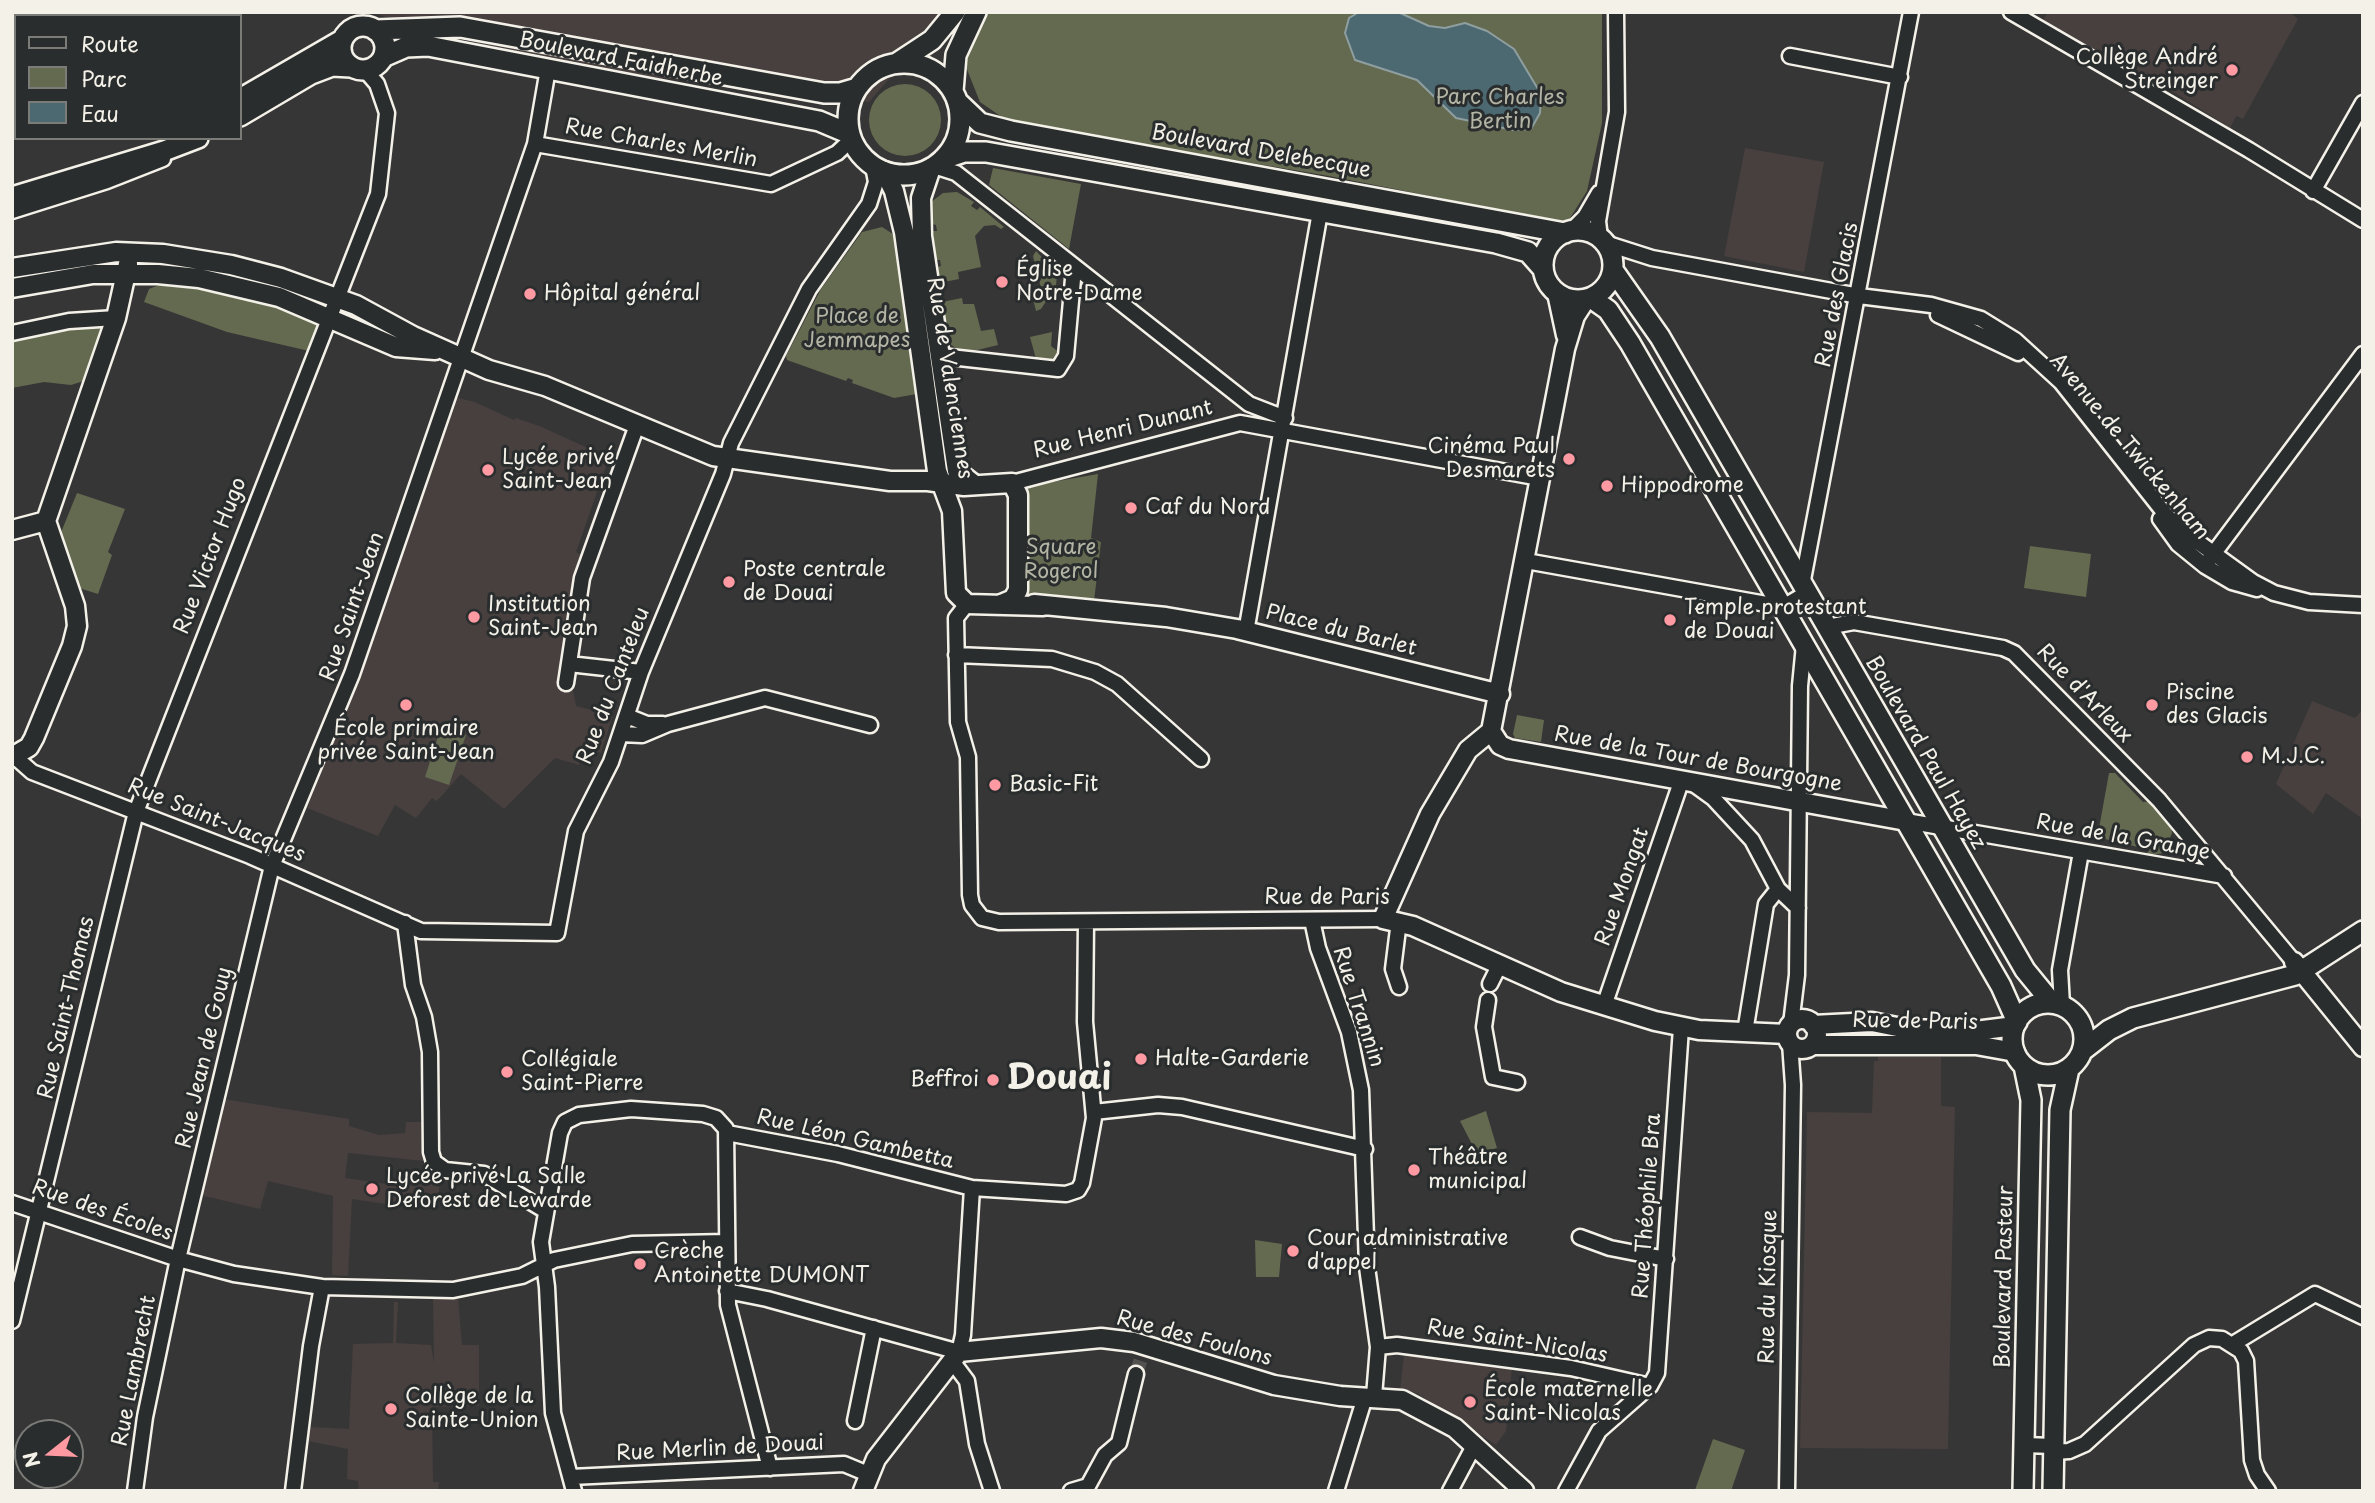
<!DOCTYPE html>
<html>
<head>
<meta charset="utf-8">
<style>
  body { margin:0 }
  #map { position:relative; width:2375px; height:1503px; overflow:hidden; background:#373636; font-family:"Playpen Sans",sans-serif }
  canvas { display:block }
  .frame { position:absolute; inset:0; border:14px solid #f4f1e8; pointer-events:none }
  .legend { position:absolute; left:14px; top:14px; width:228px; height:126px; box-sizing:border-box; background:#2a2d2e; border:2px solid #7b7b78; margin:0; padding:9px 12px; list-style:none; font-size:21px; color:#f4f1e8 }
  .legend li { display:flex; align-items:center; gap:14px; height:35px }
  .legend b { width:35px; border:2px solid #7b7b78 }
  .north { position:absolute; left:14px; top:1419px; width:70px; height:70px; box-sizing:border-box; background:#2a2d2e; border:2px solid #7b7b78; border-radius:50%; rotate:252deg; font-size:19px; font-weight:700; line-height:28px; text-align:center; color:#f4f1e8 }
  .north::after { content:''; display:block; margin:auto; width:24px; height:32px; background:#ff9aa2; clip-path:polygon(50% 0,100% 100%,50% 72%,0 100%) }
</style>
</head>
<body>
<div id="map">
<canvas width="2375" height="1503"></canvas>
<div class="frame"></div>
<ul class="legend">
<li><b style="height:9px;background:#2a2d2e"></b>Route</li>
<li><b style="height:19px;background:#646a50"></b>Parc</li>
<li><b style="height:19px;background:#4c6870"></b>Eau</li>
</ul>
<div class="north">N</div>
</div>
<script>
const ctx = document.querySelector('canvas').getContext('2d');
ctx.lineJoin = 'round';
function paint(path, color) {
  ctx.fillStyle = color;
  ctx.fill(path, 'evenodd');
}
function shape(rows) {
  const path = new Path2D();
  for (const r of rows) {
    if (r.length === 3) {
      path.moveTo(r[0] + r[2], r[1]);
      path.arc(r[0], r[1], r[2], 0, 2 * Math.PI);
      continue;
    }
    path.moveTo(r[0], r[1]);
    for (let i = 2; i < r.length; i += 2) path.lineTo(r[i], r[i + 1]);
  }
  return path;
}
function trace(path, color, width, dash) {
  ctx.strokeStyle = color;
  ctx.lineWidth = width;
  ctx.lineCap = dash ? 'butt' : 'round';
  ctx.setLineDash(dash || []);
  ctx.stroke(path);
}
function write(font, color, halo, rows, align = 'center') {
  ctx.font = font + ' "Playpen Sans",sans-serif';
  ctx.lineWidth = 6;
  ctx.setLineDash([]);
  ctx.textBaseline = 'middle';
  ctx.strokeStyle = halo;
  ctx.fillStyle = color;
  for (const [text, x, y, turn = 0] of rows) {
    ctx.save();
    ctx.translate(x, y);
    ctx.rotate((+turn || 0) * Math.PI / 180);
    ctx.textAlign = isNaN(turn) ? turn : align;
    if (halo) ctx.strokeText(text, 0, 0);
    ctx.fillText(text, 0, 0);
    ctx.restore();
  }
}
const built = shape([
  [12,12,228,12,220,16,16,16,16,51,12,51],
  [369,12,947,12,869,102,559,66],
  [2048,12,2289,12,2298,19,2243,119,2236,116,2230,128,2180,96,2043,21],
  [1745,148,1824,162,1804,272,1724,256],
  [454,397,475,402,514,420,516,418,542,427,609,458,576,552,583,556,573,584,559,684,572,685,576,706,613,715,601,753,583,748,579,765,555,758,504,809,461,774,437,801,432,798,416,818,395,805,378,836,307,808,353,694],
  [2312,701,2355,718,2363,709,2363,819,2326,793,2313,814,2276,784],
  [1878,1057,1941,1057,1941,1106,1955,1107,1948,1449,1800,1448,1807,1112,1872,1113,1874,1061,1878,1061],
  [223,1099,349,1119,349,1126,379,1135,405,1133,406,1122,424,1122,424,1161,348,1153,345,1178,387,1184,439,1178,439,1204,386,1204,352,1199,348,1276,332,1275,333,1196,268,1181,260,1209,200,1195],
  [458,1297,462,1345,479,1345,479,1406,432,1407,433,1482,439,1482,438,1491,359,1491,358,1481,347,1479,348,1449,308,1441,309,1427,349,1429,353,1344,393,1343,394,1302,398,1302,396,1343,431,1345,434,1363,433,1299],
  [1404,1355,1512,1367,1506,1431,1496,1445,1417,1393,1400,1391]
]);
const green = shape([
  [986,12,1602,12,1602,123,1587,191,1567,223,1329,176,1009,122,980,102,964,62,973,35],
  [905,120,36],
  [993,168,1081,184,1069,249,989,185],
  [957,192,974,202,971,206,977,210,980,207,1004,227,1001,229,995,225,984,226,975,236,981,267,958,272,959,279,939,283,937,267,941,266,940,260,936,260,933,231,937,231,936,225,932,224,931,202,943,193],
  [882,227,896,236,917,394,894,398,852,383,853,380,848,378,846,381,787,360,786,356,821,289,862,232],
  [1036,251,1057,273,1056,286,1041,309,1036,311,1031,291,1041,288,1033,256],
  [159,285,211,290,278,307,317,322,316,333,309,351,227,332,144,302,149,289],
  [962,298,963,304,974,304,981,331,994,329,998,345,969,352,958,350,949,343,942,302],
  [96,324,104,328,90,379,71,385,44,382,12,388,12,340],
  [1052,332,1051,346,1061,354,1059,362,1038,366,1030,337],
  [1098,474,1091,538,1101,542,1094,601,1025,596,1023,487],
  [77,493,125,509,108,552,112,555,98,594,76,587,61,541,62,530],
  [2030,546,2091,554,2086,597,2024,588],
  [1517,715,1544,720,1541,742,1515,738,1513,734],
  [441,727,466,735,449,785,425,777],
  [2109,773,2115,773,2143,802,2154,801,2171,823,2172,833,2164,853,2144,856,2150,850,2105,839,2098,834],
  [1486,1111,1497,1148,1477,1154,1460,1121],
  [1255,1240,1282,1244,1279,1277,1256,1277],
  [1713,1439,1745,1450,1731,1491,1695,1490]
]);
const water = shape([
  [1359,12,1398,12,1429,26,1445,28,1465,23,1487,31,1514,49,1541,94,1540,113,1531,129,1513,130,1456,118,1417,80,1355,60,1345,33,1349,18,1359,12]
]);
const minorTunnel = shape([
  [1136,1374,1142,1356]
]);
const minor = shape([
  [2011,12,2249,150,2363,220],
  [1790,56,1900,77],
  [535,144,771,184,837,153,852,139],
  [934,166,956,173,1249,404,1285,418],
  [2313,191,2363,103],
  [12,211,107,181,163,159],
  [1571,231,1585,217,1599,193],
  [1600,238,1598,221,1617,112,1616,12],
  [1605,243,1652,258,1859,296,1931,305,1981,319,2015,340,2061,382,2166,515,2184,532,2253,582,2274,593,2309,602,2363,605],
  [1938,315,2018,353],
  [12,333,69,321,116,318],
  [941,356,1058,369,1066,356,1074,268],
  [1012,483,1240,423,1540,478],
  [2160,519,2178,544,2205,566,2232,582,2257,589],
  [1526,561,1783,607,1807,593],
  [2208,561,2363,354],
  [1802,585,1911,12],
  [967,604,956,618,958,722,968,757,970,895,972,905,982,918,999,922,1383,919],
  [1827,627,1854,622,2003,648,2014,653,2159,800,2294,962],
  [1246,632,1320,212],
  [956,655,1052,659,1095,672,1117,684,1201,759],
  [569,664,641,672],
  [566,683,582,578,637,425],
  [627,716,647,724,663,724],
  [621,734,642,735,668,724,765,698,870,725],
  [14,756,32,772,250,856,421,931,557,933,576,831,611,762,641,672,723,474,731,443,809,289,869,204,876,182,873,166],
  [1695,785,1713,798,1752,840,1778,889,1798,908],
  [1906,821,2224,876],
  [1312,920,1318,948,1349,1032,1361,1090,1367,1267,1378,1347,1374,1396],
  [1399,921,1393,969,1399,987],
  [405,923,413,985,424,1017,430,1052,431,1152,434,1162,445,1170,484,1174,546,1211],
  [1490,984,1499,966],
  [1488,1000,1484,1027,1493,1077,1517,1082],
  [2062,1005,2060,970,2081,852],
  [1604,1006,1681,782],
  [1791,1024,1797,975,1800,686,1804,645],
  [1745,1032,1766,904,1778,889],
  [1094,1112,1158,1105,1182,1107,1365,1149],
  [727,1133,838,1154,972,1188,1066,1194,1078,1190,1082,1183,1094,1118,1085,1022,1086,922],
  [12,1203,178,1259,234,1274,322,1287,453,1290,522,1276,554,1260,632,1244,726,1242],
  [1580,1237,1610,1248,1666,1259],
  [727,1291,767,1299,959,1352,963,1335,972,1188],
  [12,1321,136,812,378,194,387,113,377,84,365,70],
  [2233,1344,2315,1294,2363,1317],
  [1378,1347,1397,1345,1571,1368,1650,1386],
  [952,1361,967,1381,977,1444,992,1491],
  [855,1421,874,1328],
  [2024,1445,2053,1446],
  [2053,1452,2069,1451,2085,1444,2194,1345,2209,1338,2222,1339,2241,1351,2246,1361,2252,1460,2257,1475,2268,1491],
  [571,1477,844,1464,868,1474],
  [135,1491,145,1417,178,1259,272,866,352,674,535,144,548,69],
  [293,1491,311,1346,322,1287],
  [574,1491,553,1413,547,1287,541,1242,560,1133,565,1122,579,1115,631,1109,703,1114,716,1118,726,1129,728,1305,770,1468],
  [1071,1491,1088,1486,1105,1455,1119,1443,1136,1374],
  [1336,1491,1365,1397],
  [1450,1491,1475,1444],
  [1566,1491,1599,1431,1650,1386,1657,1373,1681,1028],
  [1787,1491,1793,1085,1790,1043]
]);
const tertiary = shape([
  [931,168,921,198,922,236,957,471,975,485],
  [884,171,894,191,904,232,937,471,952,511,956,593,967,604,1043,606],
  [12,268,116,252,163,254,231,265,281,278,356,305,413,336,489,370,545,386,713,456,890,481,928,481,964,486,1012,483,1018,495,1018,590,1013,599,999,605],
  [12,288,93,274,158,274,199,278,279,297,396,347,435,350],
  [1557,293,1566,335],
  [46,521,116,318,128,264],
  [12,530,46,521],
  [1034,604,1166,617,1237,629,1500,694],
  [1491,731,1468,750,1430,814,1383,919,1413,926,1561,992,1655,1021,1699,1030,1787,1034],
  [1491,731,1565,349,1575,316,1586,299],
  [1491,731,1500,745,1509,749,1906,821],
  [12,757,29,747,34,738,72,646,77,626,75,606,46,521],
  [2294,962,2363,1047],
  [1802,1034,15],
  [1813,1025,1872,1022,1907,1029,1975,1031,2015,1026],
  [1813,1045,1976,1045,2015,1052],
  [863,1491,876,1459,959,1352,1101,1338,1134,1342,1274,1385,1340,1396,1402,1400,1455,1428,1524,1491]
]);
const secondary = shape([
  [363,48,22],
  [375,30,460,27,824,93,840,93,857,88],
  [383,57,406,47,428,46,819,121,850,134],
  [904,119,56],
  [897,63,932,40,955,12],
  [953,91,956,55,976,12],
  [240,99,342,40],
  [958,102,980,123,1011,131,1565,233],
  [240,116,311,74,332,66,351,67],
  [943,159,964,152,986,152,1496,243,1528,252,1543,269],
  [12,197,164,151,198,138],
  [1578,265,35],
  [1613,270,1660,337,2025,970,2052,1003],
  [1591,298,1608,310,1630,343,2001,986,2017,1022],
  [2048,1039,36],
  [2082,1051,2109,1030,2133,1018,2295,975,2363,931],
  [2023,1491,2031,1100,2024,1066],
  [2053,1491,2060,1110,2069,1069]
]);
const rail = shape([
  [45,16,53,12],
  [66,16,75,12],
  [12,28,16,27]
]);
const markers = [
  [2232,70,7,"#ff9aa2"],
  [1002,282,7,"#ff9aa2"],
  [530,294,7,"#ff9aa2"],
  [1569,459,7,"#ff9aa2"],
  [488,470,7,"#ff9aa2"],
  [1607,486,7,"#ff9aa2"],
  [1131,508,7,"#ff9aa2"],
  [729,582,7,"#ff9aa2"],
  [474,617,7,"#ff9aa2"],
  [1670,620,7,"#ff9aa2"],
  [406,705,7,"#ff9aa2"],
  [2152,705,7,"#ff9aa2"],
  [2247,757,7,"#ff9aa2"],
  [995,785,7,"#ff9aa2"],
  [1141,1059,7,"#ff9aa2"],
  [507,1072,7,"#ff9aa2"],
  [993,1080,7,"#ff9aa2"],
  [1414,1170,7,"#ff9aa2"],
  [372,1189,7,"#ff9aa2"],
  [1293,1251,7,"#ff9aa2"],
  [640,1264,7,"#ff9aa2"],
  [1470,1402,7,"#ff9aa2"],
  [391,1409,7,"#ff9aa2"]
];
const poiNames = [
  ["Collège André",2218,58,"right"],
  ["Streinger",2218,82,"right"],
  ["Église",1016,270],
  ["Notre-Dame",1016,294],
  ["Hôpital général",544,294],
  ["Cinéma Paul",1555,447,"right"],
  ["Desmarets",1555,471,"right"],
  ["Lycée privé",502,458],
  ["Saint-Jean",502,482],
  ["Hippodrome",1621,486],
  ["Caf du Nord",1145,508],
  ["Poste centrale",743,570],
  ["de Douai",743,594],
  ["Institution",488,605],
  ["Saint-Jean",488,629],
  ["Temple protestant",1684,608],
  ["de Douai",1684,632],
  ["Piscine",2166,693],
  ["des Glacis",2166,717],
  ["École primaire",406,729,"center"],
  ["privée Saint-Jean",406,753,"center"],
  ["M.J.C.",2261,757],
  ["Basic-Fit",1009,785],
  ["Halte-Garderie",1155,1059],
  ["Collégiale",521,1060],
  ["Saint-Pierre",521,1084],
  ["Beffroi",979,1080,"right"],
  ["Théâtre",1428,1158],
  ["municipal",1428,1182],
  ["Lycée privé La Salle",386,1177],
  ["Deforest de Lewarde",386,1201],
  ["Cour administrative",1307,1239],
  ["d'appel",1307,1263],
  ["Crèche",654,1252],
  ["Antoinette DUMONT",654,1276],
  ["École maternelle",1484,1390],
  ["Saint-Nicolas",1484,1414],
  ["Collège de la",405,1397],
  ["Sainte-Union",405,1421]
];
const streetNames = [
  ["Boulevard Faidherbe",621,60,11],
  ["Rue Charles Merlin",661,144,10],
  ["Boulevard Delebecque",1261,152,10],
  ["Rue des Glacis",1838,295,-79],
  ["Rue de Valenciennes",949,378,81],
  ["Rue Henri Dunant",1123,430,-14],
  ["Avenue de Twickenham",2129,447,50],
  ["Rue Victor Hugo",211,556,-69],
  ["Rue Saint-Jean",353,607,-71],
  ["Place du Barlet",1341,631,14],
  ["Rue du Canteleu",614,686,-69],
  ["Rue d'Arleux",2084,694,46],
  ["Boulevard Paul Hayez",1925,753,60],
  ["Rue de la Tour de Bourgogne",1698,760,10],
  ["Rue Saint-Jacques",216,821,22],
  ["Rue de la Grange",2123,838,10],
  ["Rue Mongat",1623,887,-71],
  ["Rue de Paris",1327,898],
  ["Rue Trannin",1358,1007,72],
  ["Rue Saint-Thomas",67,1008,-77],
  ["Rue de Paris",1915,1022,1],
  ["Rue Jean de Gouy",205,1058,-77],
  ["Rue Léon Gambetta",855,1140,13],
  ["Rue Théophile Bra",1648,1206,-86],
  ["Rue des Écoles",102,1211,19],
  ["Boulevard Pasteur",2005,1277,-89],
  ["Rue du Kiosque",1769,1287,-89],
  ["Rue des Foulons",1194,1339,15],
  ["Rue Saint-Nicolas",1517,1342,9],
  ["Rue Lambrecht",135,1371,-79],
  ["Rue Merlin de Douai",720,1449,-3]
];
const parkNames = [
  ["Parc Charles",1500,98],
  ["Bertin",1500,122],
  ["Place de",857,317],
  ["Jemmapes",857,341],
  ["Square",1061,548],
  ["Rogerol",1061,572]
];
const townNames = [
  ["Douai",1059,1079]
];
paint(built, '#47403f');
paint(green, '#646a50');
paint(water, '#4c6870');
trace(water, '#8f9fa0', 2);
trace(minorTunnel, '#535251', 14, [14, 7]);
trace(minor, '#f4f1e8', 19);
trace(tertiary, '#f4f1e8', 23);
trace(secondary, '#f4f1e8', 24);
trace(minor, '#2a2d2e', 14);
trace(tertiary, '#2a2d2e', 18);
trace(secondary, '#2a2d2e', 19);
trace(rail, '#f4f1e8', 6);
trace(rail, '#2a2d2e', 3.5, [10]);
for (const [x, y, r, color] of markers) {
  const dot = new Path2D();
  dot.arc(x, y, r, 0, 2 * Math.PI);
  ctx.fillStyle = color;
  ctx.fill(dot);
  trace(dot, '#2a2d2e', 2.5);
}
write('21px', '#f4f1e8', '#2a2d2e', poiNames, 'left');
write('21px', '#f4f1e8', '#2a2d2e', streetNames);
write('21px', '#b3b4a4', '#2a2d2e', parkNames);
write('bold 35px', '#f4f1e8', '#2a2d2e', townNames);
</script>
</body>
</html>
